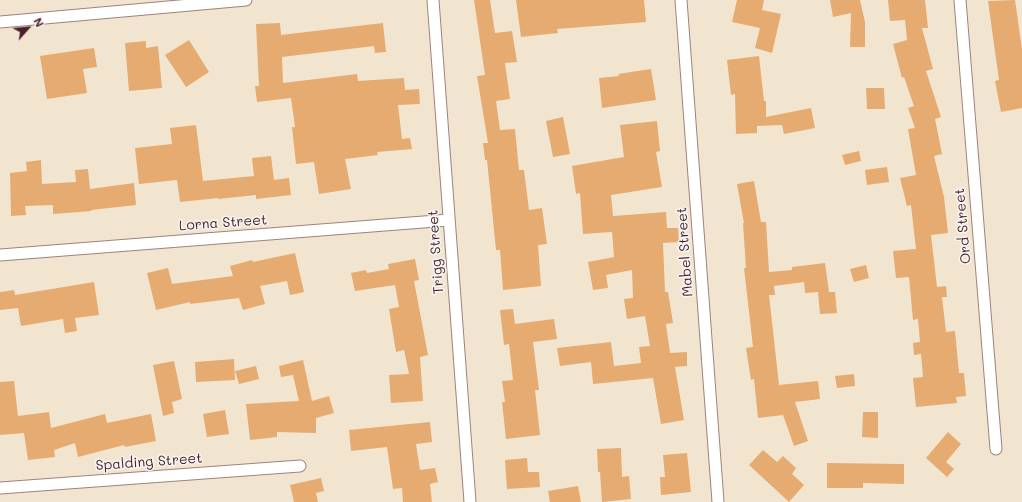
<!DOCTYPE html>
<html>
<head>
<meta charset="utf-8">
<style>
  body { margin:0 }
  #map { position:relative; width:1022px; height:502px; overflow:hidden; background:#f2e5cf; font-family:Mali,sans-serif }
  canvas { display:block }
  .north { position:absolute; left:8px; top:8px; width:40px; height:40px; -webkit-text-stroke:3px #f6f6f2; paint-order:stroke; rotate:63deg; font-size:11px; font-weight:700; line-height:16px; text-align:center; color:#4a1f2b }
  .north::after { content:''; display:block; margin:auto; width:14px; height:18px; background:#4a1f2b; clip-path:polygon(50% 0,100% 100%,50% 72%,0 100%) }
</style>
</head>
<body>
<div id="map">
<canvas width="1022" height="502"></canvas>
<div class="north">N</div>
</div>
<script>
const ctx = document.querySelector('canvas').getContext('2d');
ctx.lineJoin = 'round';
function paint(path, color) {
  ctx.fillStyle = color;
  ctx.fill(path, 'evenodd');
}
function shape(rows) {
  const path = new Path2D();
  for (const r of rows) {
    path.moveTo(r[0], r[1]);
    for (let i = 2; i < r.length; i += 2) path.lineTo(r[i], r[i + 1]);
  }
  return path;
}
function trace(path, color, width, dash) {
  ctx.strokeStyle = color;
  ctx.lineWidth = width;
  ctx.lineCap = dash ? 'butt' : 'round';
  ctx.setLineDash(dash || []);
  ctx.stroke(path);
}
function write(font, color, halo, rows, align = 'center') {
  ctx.font = font + ' Mali,sans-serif';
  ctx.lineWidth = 3;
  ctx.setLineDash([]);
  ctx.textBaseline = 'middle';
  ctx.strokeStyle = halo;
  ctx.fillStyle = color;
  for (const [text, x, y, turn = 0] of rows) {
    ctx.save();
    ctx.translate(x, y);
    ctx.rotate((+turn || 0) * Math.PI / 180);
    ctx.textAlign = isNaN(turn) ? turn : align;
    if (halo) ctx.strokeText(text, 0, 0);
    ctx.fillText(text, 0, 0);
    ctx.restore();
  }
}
const building = shape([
  [474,0,490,0,495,33,512,31,517,62,505,63,510,99,496,101,500,130,515,129,519,170,524,170,529,210,542,208,547,244,538,245,541,286,503,290,500,250,496,250,487,160,485,160,483,143,488,143,477,76,485,75],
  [516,0,644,0,646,22,557,29,558,33,521,37],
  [737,0,764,0,762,10,781,14,772,53,755,48,760,28,732,22],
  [830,0,860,0,865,22,865,47,850,47,851,13,833,17],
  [888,0,925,0,928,28,922,28,933,69,926,71,941,117,935,119,942,154,934,156,944,197,948,233,931,235,937,287,946,286,947,297,942,297,946,332,955,331,959,373,964,373,966,396,956,397,957,403,916,407,913,378,923,377,921,354,914,355,913,343,920,342,918,319,913,320,909,277,896,278,893,251,916,249,911,205,907,206,900,178,916,175,908,129,915,128,908,108,914,106,904,77,902,78,893,44,907,40,905,20,890,21],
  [1015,0,1022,49,1022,108,1001,112,995,81,999,80,988,1],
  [280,23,281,35,383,23,386,52,375,53,374,46,282,57,283,83,357,74,358,81,404,78,405,90,419,89,420,104,398,105,402,139,410,138,412,149,377,152,378,155,345,159,351,189,319,194,314,162,296,164,292,127,295,127,291,98,257,102,255,86,259,86,256,24],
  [189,40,209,72,186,87,165,55],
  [146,41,146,48,158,46,162,88,129,91,125,43],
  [94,48,97,67,83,69,87,93,47,99,40,56],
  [759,56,764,101,766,101,766,117,811,108,815,128,784,134,782,125,757,126,757,133,736,134,735,94,731,95,727,60],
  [651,69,656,100,602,108,599,78,619,76,618,74],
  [866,88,884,88,885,109,867,109],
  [563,117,570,154,553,157,546,121],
  [657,121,660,151,656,152,662,187,611,195,613,216,666,212,667,228,678,228,679,242,663,243,665,292,668,292,673,323,666,324,670,353,687,352,687,366,675,367,684,420,661,424,653,378,593,384,591,362,560,366,557,348,611,342,614,366,641,363,639,347,650,346,645,316,627,319,624,299,633,298,632,270,606,275,608,288,593,290,588,262,614,257,612,232,583,234,580,193,576,194,572,166,624,157,620,125],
  [196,125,203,181,254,176,252,158,271,156,274,180,289,178,291,195,256,199,256,195,218,199,218,198,180,202,177,180,139,184,135,148,172,144,170,128],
  [859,151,861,161,845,165,842,155],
  [41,160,42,184,76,182,75,170,88,169,90,189,134,183,136,205,91,210,92,211,53,214,53,205,25,206,26,215,11,216,10,173,27,171,26,162],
  [887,167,889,182,867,185,865,170],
  [754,181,761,222,766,222,769,272,792,270,792,267,825,263,829,292,835,292,837,313,820,314,818,292,805,293,804,282,774,286,775,295,769,295,779,385,818,381,820,399,795,402,808,441,794,446,783,415,758,418,754,379,751,380,746,348,753,347,744,268,746,268,743,223,744,223,737,184],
  [295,253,304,292,290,295,287,281,260,286,265,304,243,310,239,298,190,304,190,302,156,310,147,273,168,268,172,284,233,276,230,266,252,260,253,262],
  [415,259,419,280,414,281,428,355,420,357,423,401,391,403,389,375,409,374,404,350,396,352,389,309,399,307,395,285,355,291,351,273,366,270,367,273,389,269,388,264],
  [866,265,869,278,854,282,850,269],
  [94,282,99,315,75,318,77,331,65,333,63,319,21,326,18,308,0,310,0,292,14,290,15,295],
  [513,309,515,324,554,319,557,339,533,342,539,390,535,390,540,435,506,439,502,402,505,402,502,381,513,380,509,344,504,345,500,310],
  [234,359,235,380,196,382,195,362],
  [303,360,312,401,329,396,334,413,316,418,316,433,277,432,277,437,250,440,246,404,299,401,293,375,281,377,279,366],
  [174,361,182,399,172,402,174,413,163,416,153,365],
  [256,366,259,379,239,384,235,371],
  [854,374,855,386,837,388,835,376],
  [14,381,18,416,49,412,51,428,105,414,107,423,151,414,156,441,125,447,124,445,78,457,75,443,54,450,55,457,28,460,24,433,0,435,0,382],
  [225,410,229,434,207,437,203,414],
  [863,412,878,412,878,438,862,437],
  [430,422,432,442,416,444,420,470,435,468,438,482,430,484,432,502,403,502,402,488,393,489,387,447,351,451,349,430],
  [948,432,961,444,946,462,954,469,947,477,926,458],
  [621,448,622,477,629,476,631,499,602,502,600,472,598,472,597,449],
  [763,450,777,462,783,456,796,468,792,474,804,485,789,502,749,465],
  [687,453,691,492,661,495,660,477,665,477,663,455],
  [527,458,528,472,539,472,540,487,507,489,505,460],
  [827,463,904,464,904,484,863,483,863,488,827,488],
  [321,478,324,491,316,493,318,502,294,502,290,485],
  [578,486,581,502,550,502,548,491]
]);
const minor = shape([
  [433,0,470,502],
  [681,0,718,502],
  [960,0,996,449],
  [0,22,246,0],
  [0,255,449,220],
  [0,488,300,466]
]);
const streetNames = [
  ["Lorna Street",223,223,-4],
  ["Ord Street",963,226,-95],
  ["Trigg Street",436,252,-94],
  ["Mabel Street",685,252,-94],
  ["Spalding Street",149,462,-4]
];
paint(building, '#e6ab71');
trace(minor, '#9e827d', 13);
trace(minor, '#fff', 11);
write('14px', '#4a1f2b', '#f6f6f2', streetNames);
</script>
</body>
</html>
